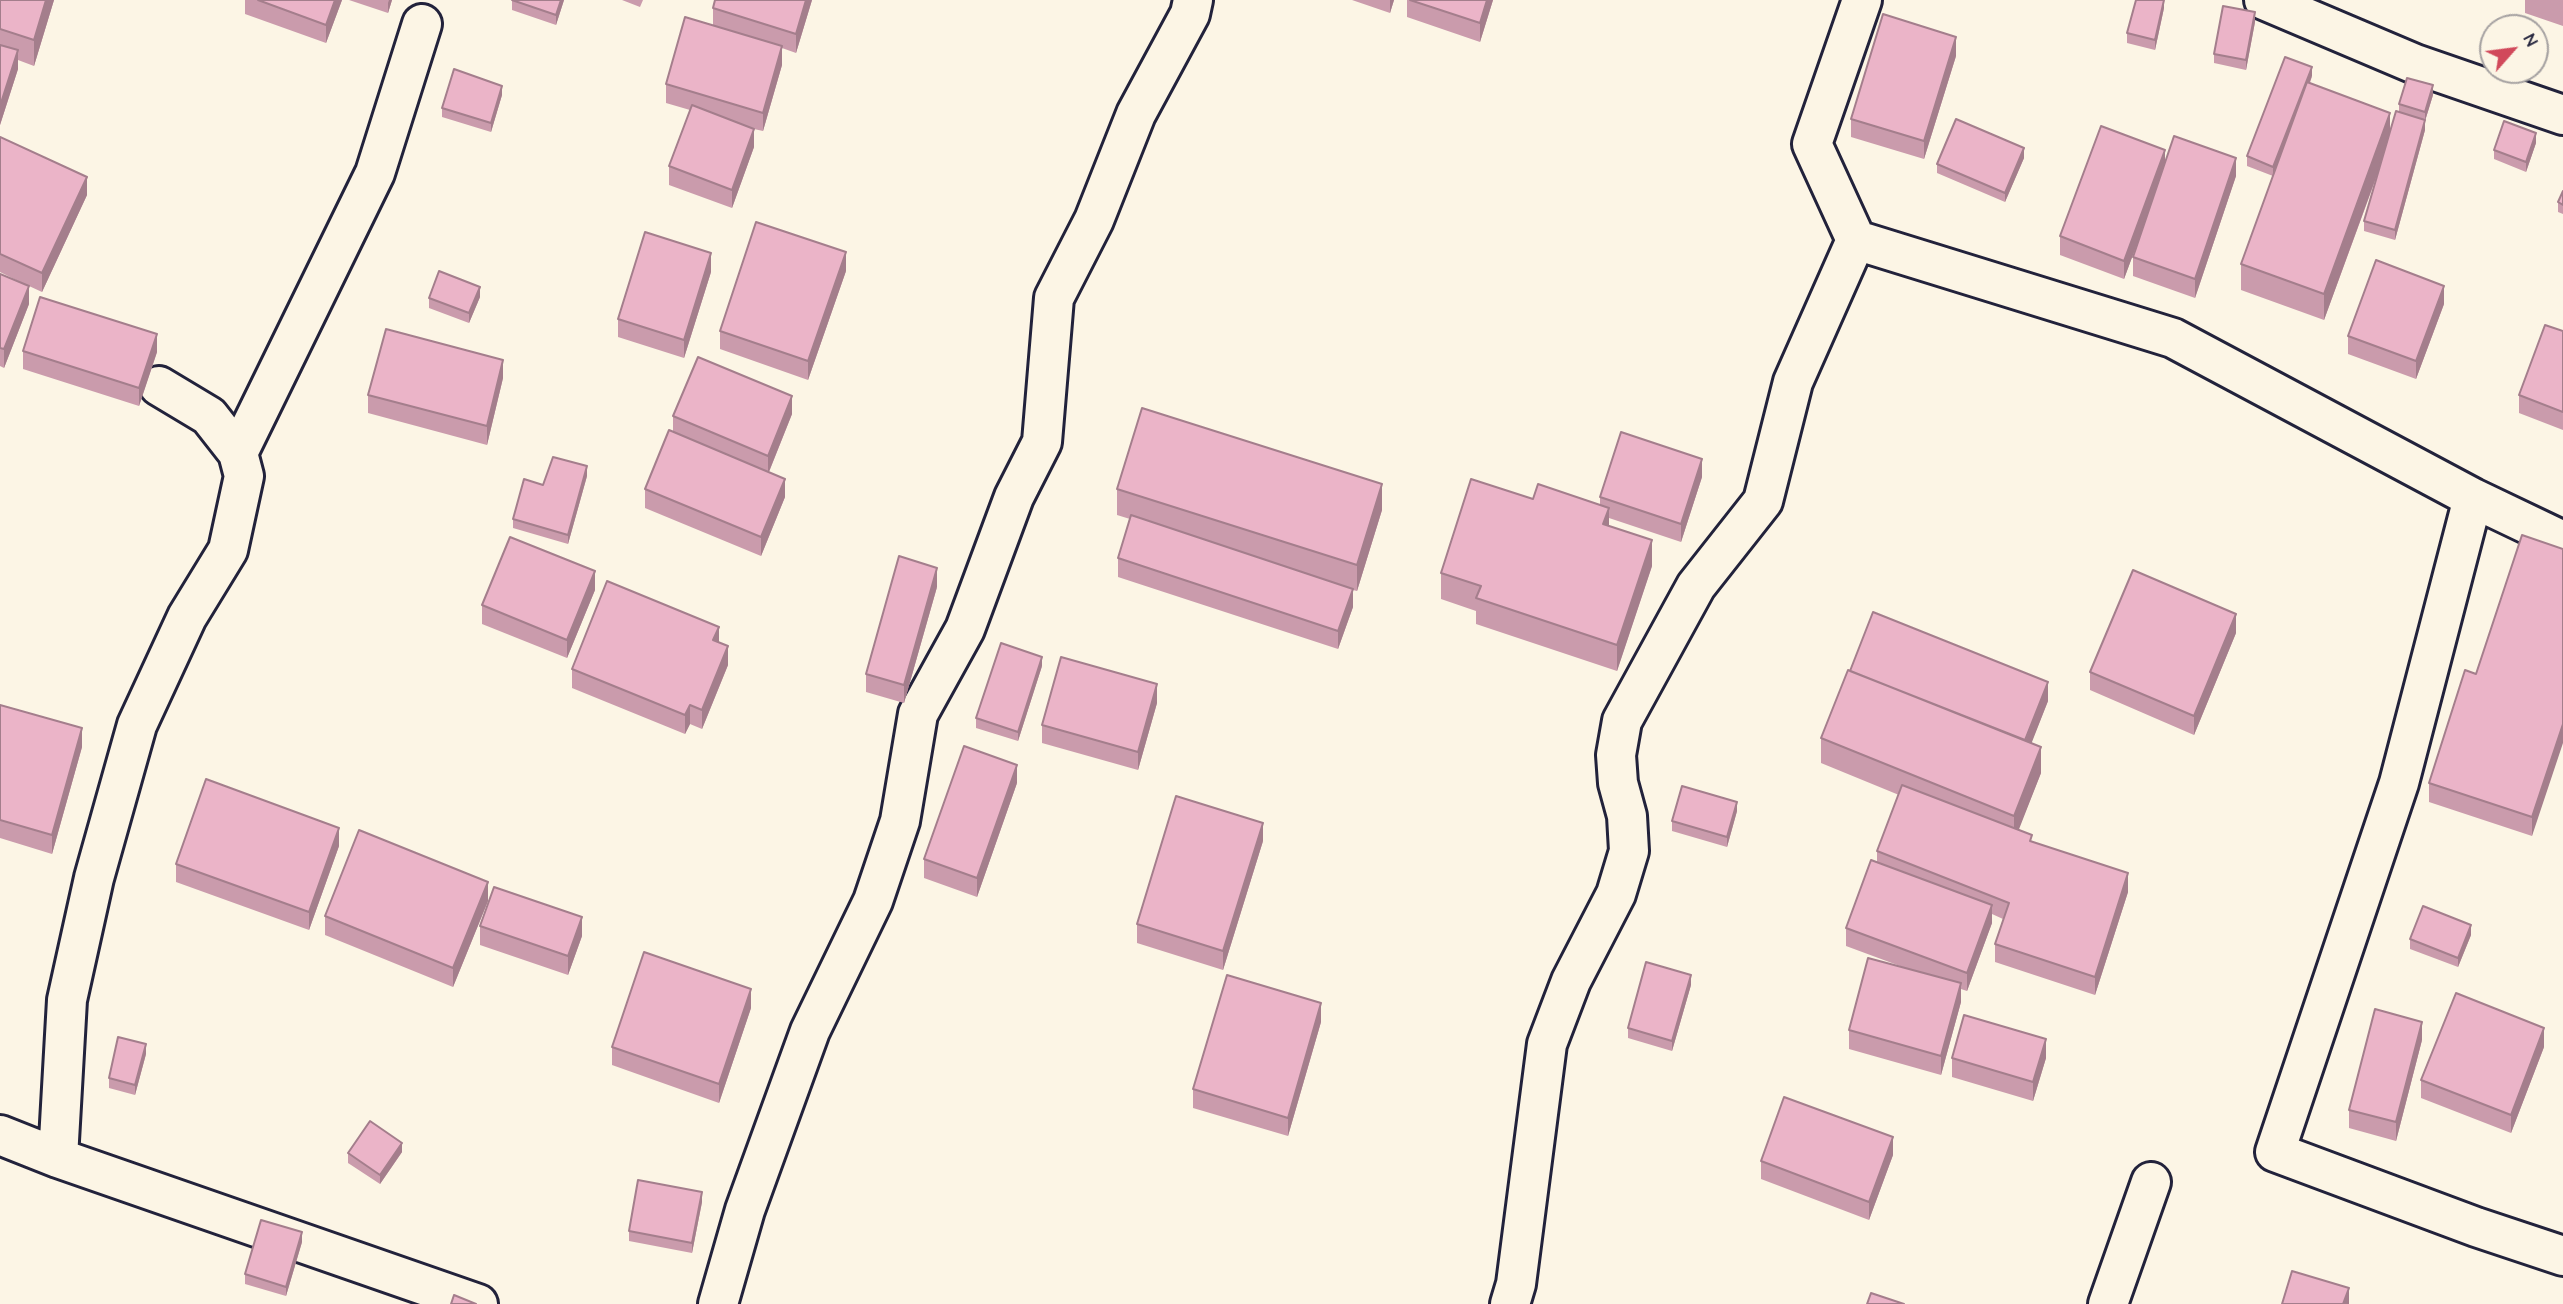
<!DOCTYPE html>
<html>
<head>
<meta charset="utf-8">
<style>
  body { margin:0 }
  #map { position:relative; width:2563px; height:1304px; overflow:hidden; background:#fcf5e5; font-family:"Comic Neue",sans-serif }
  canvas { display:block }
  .north { position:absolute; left:2479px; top:14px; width:70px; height:70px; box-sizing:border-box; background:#fcf5e5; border:2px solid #a5a1a1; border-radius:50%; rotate:62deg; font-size:19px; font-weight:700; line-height:28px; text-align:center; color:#22223b }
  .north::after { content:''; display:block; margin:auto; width:24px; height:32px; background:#d1495b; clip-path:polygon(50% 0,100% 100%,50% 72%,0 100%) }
</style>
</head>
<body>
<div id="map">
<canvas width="2563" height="1304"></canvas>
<div class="north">N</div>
</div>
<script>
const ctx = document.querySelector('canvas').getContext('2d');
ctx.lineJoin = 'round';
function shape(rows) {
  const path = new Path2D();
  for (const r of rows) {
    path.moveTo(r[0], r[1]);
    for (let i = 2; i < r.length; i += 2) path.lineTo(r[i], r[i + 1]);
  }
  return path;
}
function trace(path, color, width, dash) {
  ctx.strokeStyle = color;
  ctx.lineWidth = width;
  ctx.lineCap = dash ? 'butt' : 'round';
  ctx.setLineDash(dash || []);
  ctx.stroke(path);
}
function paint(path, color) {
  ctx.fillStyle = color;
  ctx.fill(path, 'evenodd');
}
const street = shape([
  [2264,0,2415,64,2563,115],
  [1856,240,2173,338,2473,498,2563,541],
  [238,453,375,173,422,24],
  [2473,498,2399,783,2275,1152,2476,1227,2563,1256],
  [0,1135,58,1158,478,1304],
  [58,1158,67,1000,94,878,137,725,187,617,228,550,244,476,238,453,209,416,159,386],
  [718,1304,745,1210,810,1031,873,901,900,821,918,714,965,629,1014,497,1042,442,1054,298,1094,220,1136,114,1190,14,1193,0],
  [1510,1304,1516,1284,1547,1044,1571,981,1616,894,1629,851,1627,816,1618,783,1616,755,1622,721,1696,586,1763,501,1793,382,1856,240,1812,144,1862,0],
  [2108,1304,2151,1182]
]);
const wall = shape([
  [0,0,54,0,34,66,18,60,18,69,0,125],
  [245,0,342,0,326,43,245,14],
  [349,0,392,0,388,13],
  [512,0,564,0,556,25,512,10],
  [622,0,643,0,640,7],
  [812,0,796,53,782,48,782,65,763,131,754,129,754,147,732,208,669,185,669,166,690,110,666,103,666,84,713,25,713,8],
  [1352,0,1394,0,1390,13],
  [1407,0,1493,0,1480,42,1407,17],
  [2525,0,2563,0,2563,26,2525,13],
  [2164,8,2155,50,2127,43,2127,33],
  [2255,22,2246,70,2214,63,2214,54],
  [1956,56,1924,159,1851,137,1851,119],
  [2312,76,2310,83,2390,133,2399,112,2399,104,2433,95,2425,121,2425,130,2395,240,2364,231,2364,221,2382,162,2324,320,2241,290,2241,264,2273,176,2247,166,2247,156],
  [502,95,491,132,442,117,442,108],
  [0,138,87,195,42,292,29,286,29,304,4,368,0,366,0,274,26,285,0,272],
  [2536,143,2526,172,2494,159,2494,150],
  [2024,158,2005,202,1937,173,1937,164],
  [2165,162,2236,176,2195,298,2133,276,2133,257,2139,238,2124,279,2060,255,2060,236],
  [2563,191,2563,214,2558,212,2558,202],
  [846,271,808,380,720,349,720,331],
  [711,272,684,358,618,337,618,319],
  [480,297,469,323,429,308,429,298],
  [2444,304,2416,379,2348,354,2348,336],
  [2563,331,2563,430,2519,413,2519,395],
  [23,351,157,352,139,406,23,369],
  [503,378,487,445,368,413,368,395],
  [792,414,769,472,785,497,761,556,645,508,645,489,673,432,673,416],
  [587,476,568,544,513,528,513,519],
  [1702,477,1681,542,1609,518,1609,526,1652,566,1617,671,1476,624,1476,611,1441,599,1441,573,1533,499,1600,505,1600,497],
  [1117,489,1382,510,1357,591,1353,590,1353,607,1338,649,1118,577,1118,558,1130,519,1117,515],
  [2563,549,2532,836,2429,802,2429,783,2476,674],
  [937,587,904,703,866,692,866,674],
  [595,590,567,658,482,624,482,605],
  [2236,633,2194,735,2090,690,2090,672],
  [719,643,728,665,702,729,690,724,685,734,572,688,572,669],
  [1042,666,1018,741,976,728,976,718],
  [1850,671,2048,701,2031,743,2041,773,2018,830,2032,841,2128,892,2095,995,1995,962,1995,944,2003,919,1992,914,1992,923,1967,991,1961,989,1961,1002,1941,1075,1849,1049,1849,1030,1900,966,1846,946,1846,928,1877,862,1877,851,1899,795,1821,763,1821,738],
  [1157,703,1138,770,1042,743,1042,725],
  [0,705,82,747,52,854,0,838],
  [1017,783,977,897,924,878,924,859],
  [1737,811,1727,847,1672,831,1672,821],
  [1263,841,1223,970,1137,943,1137,924],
  [339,846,309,930,176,882,176,864],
  [488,901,453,987,325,935,325,916],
  [480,926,582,936,568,975,480,945],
  [2471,935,2458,967,2410,949,2410,939],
  [1691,985,1672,1051,1628,1038,1628,1028],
  [751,1008,719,1103,612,1065,612,1047],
  [1321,1022,1288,1136,1193,1108,1193,1089],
  [2422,1040,2396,1141,2349,1128,2349,1110],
  [2544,1047,2511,1133,2421,1098,2421,1080],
  [146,1054,135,1095,109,1088,109,1078],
  [1952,1058,2046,1058,2033,1101,1952,1077],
  [402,1152,380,1184,348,1163,348,1153],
  [1893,1155,1869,1220,1761,1179,1761,1161],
  [702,1202,692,1253,629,1241,629,1231],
  [302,1242,286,1296,245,1284,245,1274]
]);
const shadedWall = shape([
  [46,0,54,0,34,66,34,40],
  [335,0,342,0,326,43,326,25],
  [389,0,392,0,388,13,388,3],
  [561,0,564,0,556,25,556,15],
  [806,0,812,0,796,53,796,34],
  [1390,0,1394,0,1390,13],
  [1487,0,1493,0,1480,42,1480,23],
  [2164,0,2164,8,2155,50,2155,40],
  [2255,12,2255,22,2246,70,2246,60],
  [1956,37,1956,56,1924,159,1924,141],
  [782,46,782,65,763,131,763,113],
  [18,50,18,69,0,125,0,106],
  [2312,67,2312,76,2273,177,2273,167],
  [2433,85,2433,95,2425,121,2425,130,2395,240,2395,230,2425,121,2425,112],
  [502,86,502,95,491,132,491,123],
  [2390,113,2390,139,2324,320,2324,294],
  [754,129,754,147,732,208,732,190],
  [2536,133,2536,143,2526,172,2526,162],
  [2024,148,2024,158,2005,202,2005,193],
  [2165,150,2165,169,2124,279,2124,261],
  [2236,158,2236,176,2195,298,2195,279],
  [87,177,87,195,42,292,42,273],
  [846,252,846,271,808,380,808,361],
  [711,253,711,272,684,358,684,340],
  [29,286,29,304,4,368,4,349],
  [2444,286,2444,304,2416,379,2416,361],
  [480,287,480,297,469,323,469,313],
  [157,334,157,352,139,406,139,388],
  [503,360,503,378,487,445,487,426],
  [792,396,792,414,768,474,768,456],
  [1702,459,1702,477,1681,542,1681,524],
  [587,466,587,476,568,544,568,535],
  [785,479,785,497,761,556,761,537],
  [1382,484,1382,510,1357,591,1357,565],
  [1609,508,1609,534,1603,524],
  [1652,540,1652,566,1617,671,1617,645],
  [937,568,937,587,904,703,904,685],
  [595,571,595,590,567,658,567,640],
  [1353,589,1353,607,1338,649,1338,631],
  [2236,614,2236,633,2194,735,2194,716],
  [719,627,719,645,713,640],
  [728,646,728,665,702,729,702,710],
  [1042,657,1042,666,1018,741,1018,732],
  [2048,682,2048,701,2023,765,2023,747],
  [1157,684,1157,703,1138,770,1138,752],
  [690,705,690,724,685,734,685,715],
  [2563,724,2563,743,2532,836,2532,817],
  [82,728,82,747,52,854,52,835],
  [2041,747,2041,773,2014,842,2014,816],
  [1017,765,1017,783,977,897,977,878],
  [1737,802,1737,811,1727,847,1727,837],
  [1263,823,1263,841,1223,970,1223,951],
  [339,828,339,846,309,930,309,912],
  [2128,873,2128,892,2095,995,2095,977],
  [488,882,488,901,453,987,453,968],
  [1992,905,1992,923,1967,991,1967,973],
  [582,917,582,936,568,975,568,956],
  [2471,925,2471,935,2458,967,2458,958],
  [1691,975,1691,985,1672,1051,1672,1041],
  [1961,983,1961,1002,1941,1075,1941,1056],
  [751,989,751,1008,719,1103,719,1084],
  [1321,1003,1321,1022,1288,1136,1288,1118],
  [2422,1022,2422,1040,2396,1141,2396,1122],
  [2544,1028,2544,1047,2511,1133,2511,1115],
  [2046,1039,2046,1058,2033,1101,2033,1082],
  [146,1044,146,1054,135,1095,135,1085],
  [1893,1137,1893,1155,1869,1220,1869,1202],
  [402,1143,402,1152,380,1184,380,1175],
  [702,1192,702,1202,692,1253,692,1243],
  [302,1232,302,1242,286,1296,286,1287],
  [2349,1288,2349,1304,2343,1304]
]);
const building = shape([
  [0,0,46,0,34,40,0,29,0,0],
  [258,0,335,0,326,25,258,0],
  [512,0,561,0,556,15,512,0],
  [715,0,806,0,796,34,713,8,715,0],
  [1410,0,1487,0,1480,23,1410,0],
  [2136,0,2164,0,2155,40,2127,33,2136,0],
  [2223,6,2255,12,2246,60,2214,54,2223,6],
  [1883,14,1956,37,1924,141,1851,119,1883,14],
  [685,17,782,46,763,113,666,84,685,17],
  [0,45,18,50,0,106,0,45],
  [2285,57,2312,67,2273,167,2247,156,2285,57],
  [454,69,502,86,491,123,442,108,454,69],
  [2407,78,2433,85,2425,112,2399,104,2407,78],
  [2307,82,2390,113,2324,294,2241,264,2307,82],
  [692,105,754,129,732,190,669,166,692,105],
  [2396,111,2425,120,2395,230,2364,221,2396,111],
  [1956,119,2024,148,2005,193,1937,164,1956,119],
  [2504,121,2536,133,2526,162,2494,150,2504,121],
  [2101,126,2165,150,2124,261,2060,236,2101,126],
  [2174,136,2236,158,2195,279,2133,257,2174,136],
  [0,137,87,177,42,273,0,254,0,137],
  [2563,191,2563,205,2558,202,2563,191],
  [756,222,846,252,808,361,720,331,756,222],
  [645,232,711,253,684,340,618,319,645,232],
  [2376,260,2444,286,2416,361,2348,336,2376,260],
  [439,271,480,287,469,313,429,298,439,271],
  [0,274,29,286,4,349,0,348,0,274],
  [40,297,157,334,139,388,23,351,40,297],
  [2545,325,2563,331,2563,412,2519,395,2545,325],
  [386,329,503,360,487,426,368,395,386,329],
  [698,357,792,396,768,456,673,416,698,357],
  [1142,408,1382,484,1357,565,1117,489,1142,408],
  [669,430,785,479,761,537,645,489,669,430],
  [1621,432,1702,459,1681,524,1600,497,1621,432],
  [553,457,587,466,568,535,513,519,524,479,543,485,553,457],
  [1471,479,1533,499,1538,484,1609,508,1603,524,1652,540,1617,645,1476,598,1481,586,1441,573,1471,479],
  [1131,515,1353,589,1338,631,1118,558,1131,515],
  [2522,535,2563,549,2563,724,2532,817,2429,783,2465,670,2476,674,2522,535],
  [510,537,595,571,567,640,482,605,510,537],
  [899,556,937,568,904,685,866,674,899,556],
  [2133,570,2236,614,2194,716,2090,672,2133,570],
  [607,581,719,627,713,640,728,646,702,710,690,705,685,715,572,669,607,581],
  [1873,612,2048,682,2025,740,1850,671,1873,612],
  [1001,643,1042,657,1018,732,976,718,1001,643],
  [1061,657,1157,684,1138,752,1042,725,1061,657],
  [1848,670,2041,747,2014,816,1821,738,1848,670],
  [0,705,82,728,52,835,0,820,0,705],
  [964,746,1017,765,977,878,924,859,964,746],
  [206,779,339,828,309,912,176,864,206,779],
  [1902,785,2032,835,2030,841,2128,873,2095,977,1995,944,2009,903,1877,851,1902,785],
  [1682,786,1737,802,1727,837,1672,821,1682,786],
  [1176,796,1263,823,1223,951,1137,924,1176,796],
  [359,830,488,882,453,968,325,916,359,830],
  [1871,860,1992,905,1967,973,1846,928,1871,860],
  [494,887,582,917,568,956,480,926,494,887],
  [2423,906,2471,925,2458,958,2410,939,2423,906],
  [644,952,751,989,719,1084,612,1047,644,952],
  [1868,958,1961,983,1941,1056,1849,1030,1868,958],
  [1646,962,1691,975,1672,1041,1628,1028,1646,962],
  [1227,975,1321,1003,1288,1118,1193,1089,1227,975],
  [2456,993,2544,1028,2511,1115,2421,1080,2456,993],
  [2375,1009,2422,1022,2396,1122,2349,1110,2375,1009],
  [1964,1015,2046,1039,2033,1082,1952,1058,1964,1015],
  [118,1037,146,1044,135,1085,109,1078,118,1037],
  [1784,1097,1893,1137,1869,1202,1761,1161,1784,1097],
  [370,1121,402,1143,380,1175,348,1153,370,1121],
  [638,1180,702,1192,692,1243,629,1231,638,1180],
  [261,1220,302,1232,286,1287,245,1274,261,1220],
  [2292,1271,2349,1288,2343,1304,2282,1304,2292,1271],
  [1871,1293,1904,1304,1867,1304,1871,1293],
  [454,1295,476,1304,451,1304,454,1295]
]);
trace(street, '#22223b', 44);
trace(street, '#fcf5e5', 38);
paint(wall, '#ca9bac');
paint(shadedWall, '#a47e8c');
paint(building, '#ebb4c8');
trace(building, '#a47e8c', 2);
</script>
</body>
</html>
